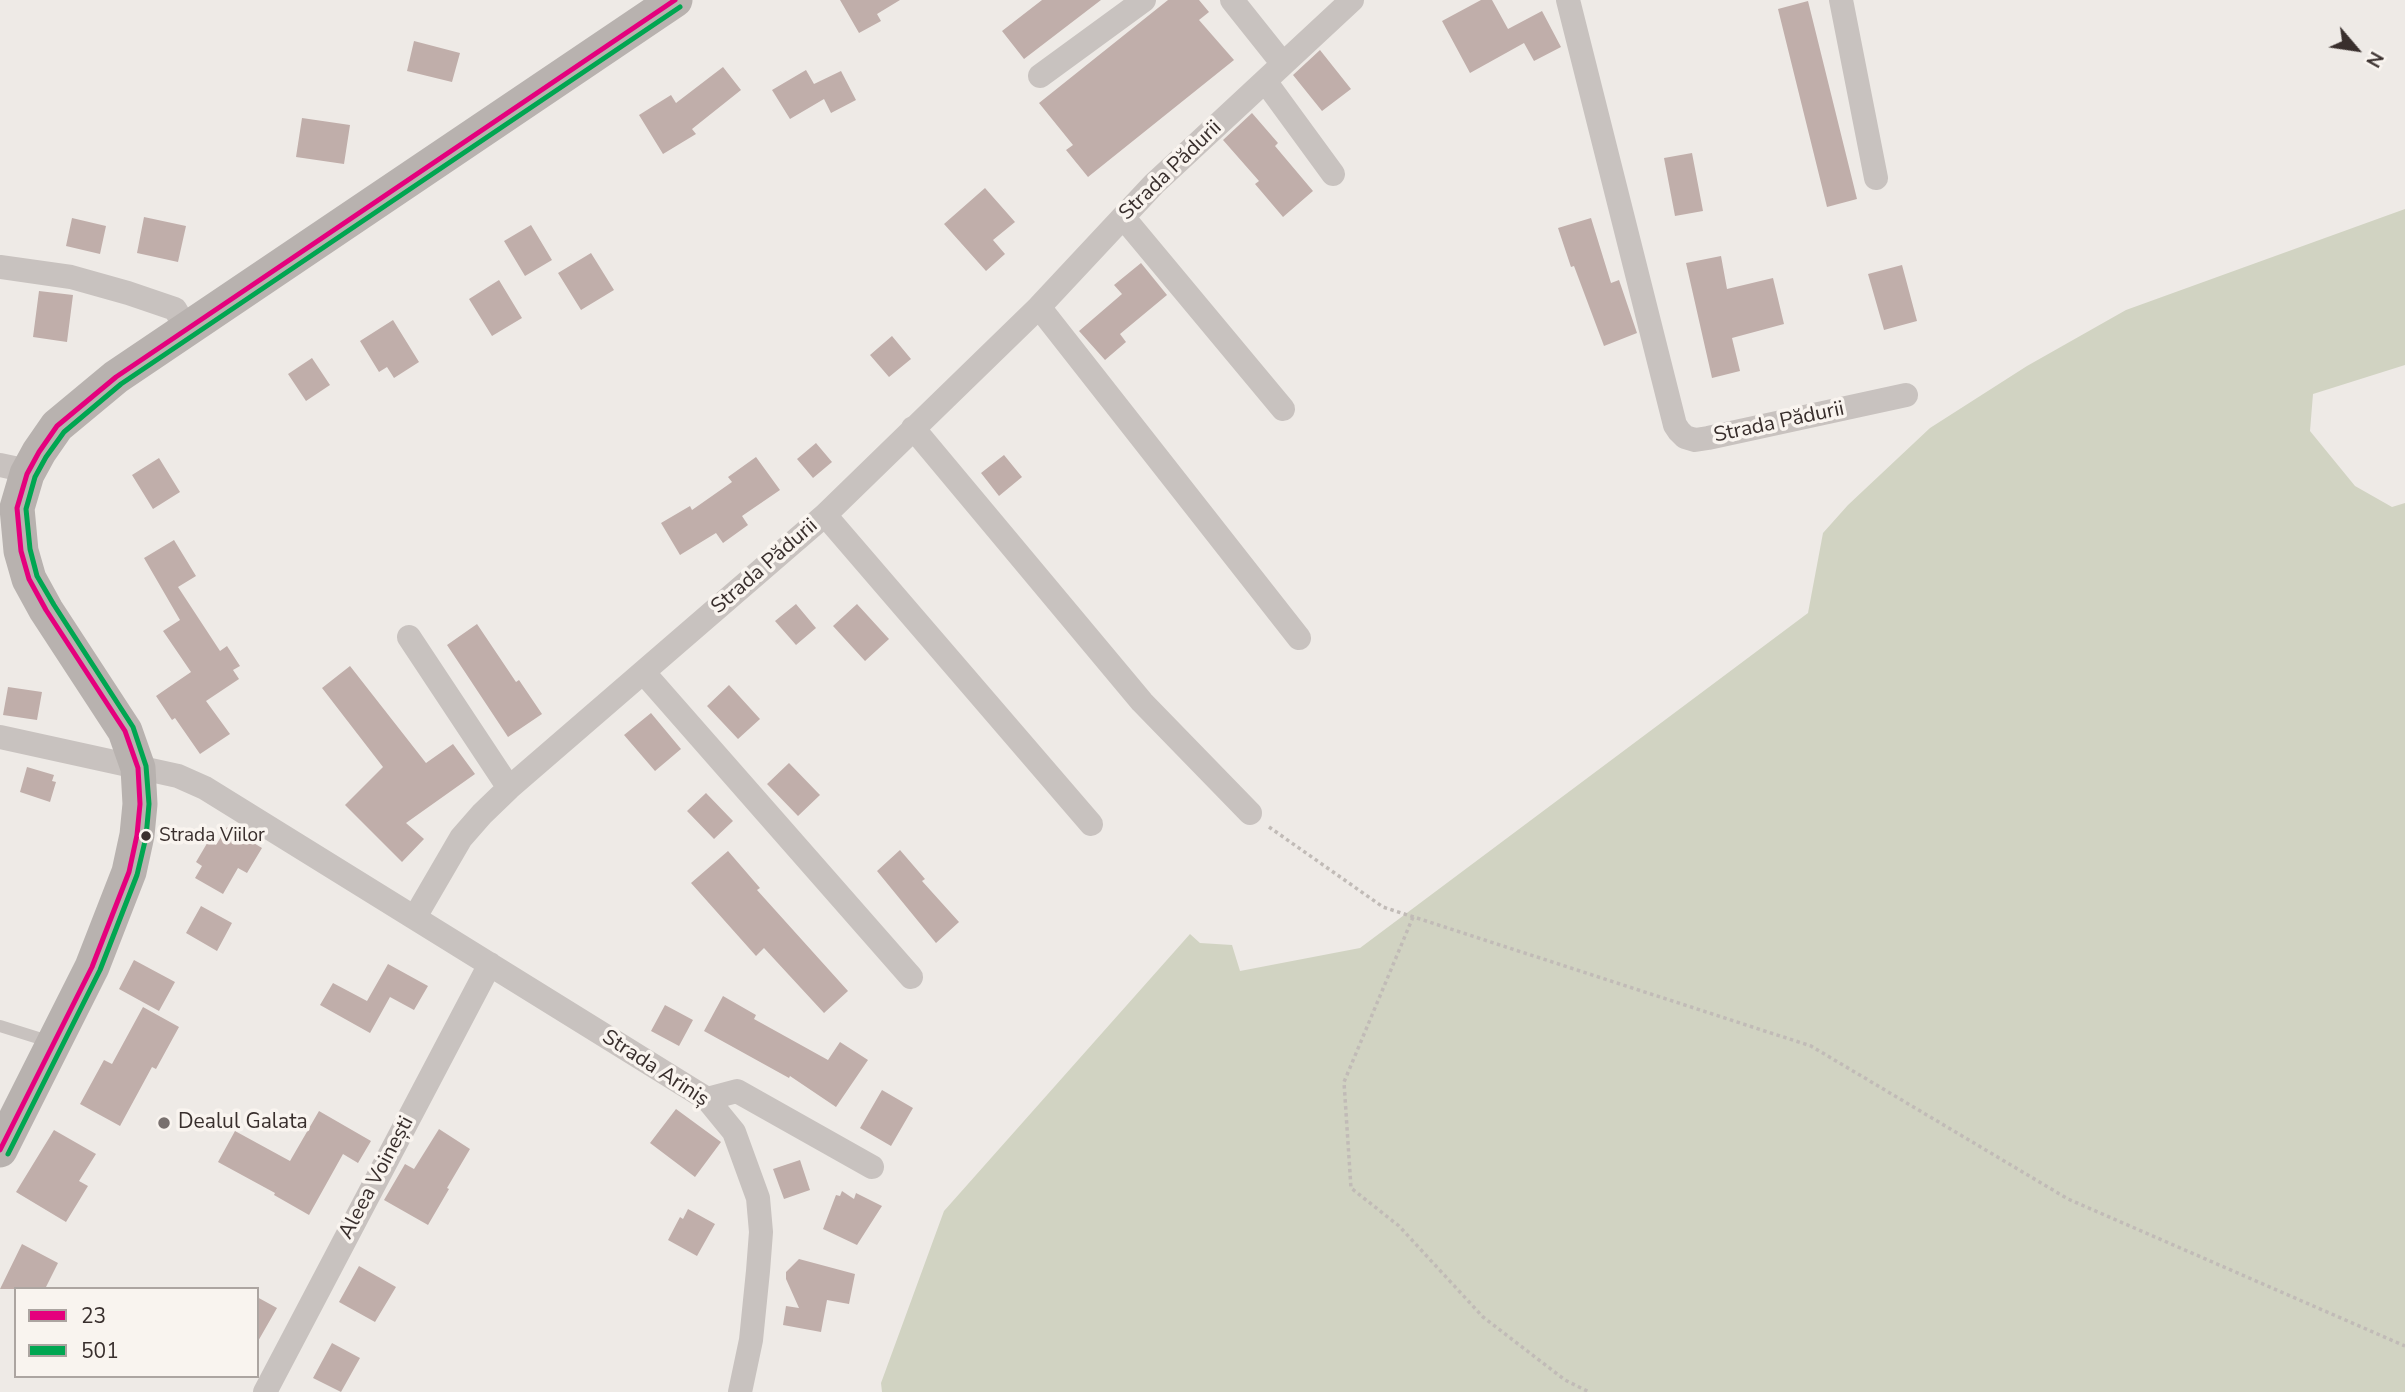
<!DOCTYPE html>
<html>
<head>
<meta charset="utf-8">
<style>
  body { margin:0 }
  #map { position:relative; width:2405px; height:1392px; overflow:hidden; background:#eeeae6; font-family:"Nunito Sans",sans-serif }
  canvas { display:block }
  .legend { position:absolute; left:14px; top:1287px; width:245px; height:91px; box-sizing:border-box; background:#f9f4ef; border:2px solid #aca5a1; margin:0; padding:9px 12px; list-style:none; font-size:21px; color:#392f2d }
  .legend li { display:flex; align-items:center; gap:14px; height:35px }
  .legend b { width:35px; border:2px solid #aca5a1 }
  .north { position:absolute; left:2321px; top:14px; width:70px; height:70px; -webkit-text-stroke:5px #f9f4ef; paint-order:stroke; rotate:119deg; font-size:19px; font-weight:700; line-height:28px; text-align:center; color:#392f2d }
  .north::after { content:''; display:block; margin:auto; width:24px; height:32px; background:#392f2d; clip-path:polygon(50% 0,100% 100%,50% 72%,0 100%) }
</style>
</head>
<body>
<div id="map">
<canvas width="2405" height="1392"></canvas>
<ul class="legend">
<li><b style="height:9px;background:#e5007d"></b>23</li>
<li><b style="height:9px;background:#00a651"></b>501</li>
</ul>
<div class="north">N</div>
</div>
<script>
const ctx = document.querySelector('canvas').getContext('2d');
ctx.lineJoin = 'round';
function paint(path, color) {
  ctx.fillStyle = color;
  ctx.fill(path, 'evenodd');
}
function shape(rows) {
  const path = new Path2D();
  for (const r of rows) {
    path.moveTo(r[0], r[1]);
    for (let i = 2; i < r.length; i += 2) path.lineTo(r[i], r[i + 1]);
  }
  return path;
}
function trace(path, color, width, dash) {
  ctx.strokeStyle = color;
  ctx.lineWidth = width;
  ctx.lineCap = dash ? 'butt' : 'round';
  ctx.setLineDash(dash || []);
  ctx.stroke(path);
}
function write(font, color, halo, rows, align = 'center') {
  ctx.font = font + ' "Nunito Sans",sans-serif';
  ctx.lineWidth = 7;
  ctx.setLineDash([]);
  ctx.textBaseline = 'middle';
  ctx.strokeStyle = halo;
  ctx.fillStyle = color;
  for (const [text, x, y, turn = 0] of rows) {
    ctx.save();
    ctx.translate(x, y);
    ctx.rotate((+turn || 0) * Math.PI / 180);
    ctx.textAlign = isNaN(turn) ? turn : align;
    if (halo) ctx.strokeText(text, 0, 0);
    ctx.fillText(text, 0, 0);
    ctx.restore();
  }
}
const green = shape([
  [2405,209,2405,365,2313,394,2310,431,2355,486,2392,507,2405,503,2405,1392,882,1392,881,1383,944,1211,1190,934,1200,943,1232,945,1240,971,1360,948,1808,613,1823,533,1848,505,1930,428,2027,366,2126,310]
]);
const building = shape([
  [840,0,900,0,877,14,881,21,859,33],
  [1042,0,1101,0,1024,59,1002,31],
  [1168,0,1199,0,1209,12,1199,20,1234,60,1088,177,1066,150,1073,145,1039,103],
  [1481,0,1492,0,1508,29,1542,11,1561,47,1534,61,1524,43,1470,73,1442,21],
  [1808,1,1857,199,1827,207,1778,9],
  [414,41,460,53,452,82,407,71],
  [1320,50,1351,89,1322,111,1293,75],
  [723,67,741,90,692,129,696,134,663,154,639,115,671,95,676,103],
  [806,70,814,84,841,71,856,100,831,113,824,99,790,119,772,90],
  [1252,113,1278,143,1275,146,1313,191,1283,217,1255,184,1259,181,1223,140],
  [302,118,350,125,344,164,296,157],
  [1692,153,1703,211,1675,216,1664,158],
  [985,188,1015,222,993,240,1005,254,986,271,944,224],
  [144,217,186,226,178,262,137,253],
  [72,218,106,226,100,254,66,246],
  [1591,218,1611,283,1619,280,1637,333,1604,346,1574,266,1571,267,1558,228],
  [531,225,552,260,525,276,504,241],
  [591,253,614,290,581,310,558,273],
  [1721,256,1727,289,1773,278,1784,324,1732,338,1740,371,1712,378,1686,263],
  [1141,263,1167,295,1120,334,1126,342,1105,360,1079,331,1122,294,1114,285],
  [1902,265,1917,321,1884,330,1868,274],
  [499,280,522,318,492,336,469,299],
  [39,291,73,295,67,342,33,337],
  [393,320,419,362,394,378,387,367,379,372,360,341],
  [892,336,911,359,889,377,870,355],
  [312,358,330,385,306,401,288,374],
  [816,443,832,462,813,478,797,459],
  [1004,455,1022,477,999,496,981,473],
  [756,457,780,490,742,516,748,525,723,543,716,533,680,555,661,523,690,506,692,510,732,482,728,477],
  [159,458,180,492,153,509,132,475],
  [174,540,196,576,178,587,220,651,227,646,240,666,233,670,239,679,206,701,230,734,200,754,175,718,172,720,156,696,191,672,163,631,180,620,144,558],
  [796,604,816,628,796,645,775,621],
  [857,604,889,639,865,661,833,626],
  [477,624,516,682,519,680,542,714,508,737,447,645],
  [350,666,426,763,453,744,475,774,406,823,424,839,402,862,345,805,383,767,322,688],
  [729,685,760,719,738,739,707,706],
  [8,687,42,692,37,720,3,715],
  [651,713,681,749,655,771,624,735],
  [789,763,820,795,798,816,767,784],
  [27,767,54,775,52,781,56,782,50,802,20,792],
  [706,793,733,821,714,839,687,811],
  [227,827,262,848,247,873,238,868,223,894,195,878,202,866,196,862,209,840,216,845],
  [900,850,925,879,922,881,959,922,936,943,877,871],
  [728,851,760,888,757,890,848,991,824,1013,764,948,756,956,691,883],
  [201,906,232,923,217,951,186,933],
  [134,960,175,982,159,1011,119,989],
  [388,964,428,986,414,1010,390,997,370,1033,320,1005,333,983,367,1001],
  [723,996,756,1015,754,1019,828,1060,840,1042,868,1060,836,1107,790,1076,789,1078,704,1031],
  [665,1005,693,1020,679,1046,651,1031],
  [143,1007,179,1027,156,1069,152,1067,120,1126,80,1104,104,1060,112,1064],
  [882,1090,913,1108,891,1146,860,1128],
  [676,1109,721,1142,695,1177,650,1143],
  [319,1111,371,1141,358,1163,343,1154,309,1215,274,1195,275,1193,218,1162,235,1131,290,1161],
  [439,1129,470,1149,447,1188,449,1189,428,1225,384,1200,405,1164,414,1169],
  [54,1130,96,1154,79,1181,88,1186,66,1222,16,1192],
  [800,1160,810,1190,784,1199,773,1169],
  [842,1191,854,1199,856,1193,882,1206,857,1245,823,1229,836,1195,840,1196],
  [688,1209,715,1224,697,1256,668,1240,680,1217,683,1219],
  [22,1244,58,1263,45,1289,0,1289],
  [799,1259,855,1274,849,1304,827,1300,821,1332,783,1325,786,1306,799,1308,786,1279,786,1272],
  [359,1266,396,1287,375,1322,339,1302],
  [257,1297,277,1308,257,1343],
  [332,1343,360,1358,341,1392,313,1378]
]);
const path = shape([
  [1269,827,1383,907,1811,1046,2068,1199,2405,1346],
  [1413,917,1344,1082,1351,1188,1399,1226,1483,1317,1565,1380,1589,1392]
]);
const service = shape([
  [0,1026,51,1042]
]);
const minor = shape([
  [1232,0,1283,64],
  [1568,0,1675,425,1679,431,1685,437,1695,440,1708,438,1906,395],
  [1841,0,1876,178],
  [1040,76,1144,0],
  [1265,81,1333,174],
  [1123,217,1283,409],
  [0,267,71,277,128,293,175,309,186,328],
  [1039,307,1299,638],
  [913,428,1142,702,1250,813],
  [0,465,14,468,27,474],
  [825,515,1091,824],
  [409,637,509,788],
  [644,673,911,977],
  [0,737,178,776,205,788,707,1099,734,1132,758,1198,761,1232,758,1271,751,1340,740,1392],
  [415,917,461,838,482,814,509,788,825,515,1039,307,1154,184,1352,0],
  [707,1099,737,1091,872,1167],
  [265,1392,490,964]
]);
const secondary = shape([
  [0,1150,92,967,129,872,137,835,140,804,138,768,125,731,46,610,29,579,21,551,17,508,27,474,39,452,57,426,116,377,675,0]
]);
const bus1 = shape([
  [0,1150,92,967,129,872,137,835,140,804,138,768,125,731,46,610,29,579,21,551,17,508,27,474,39,452,57,426,116,377,675,0]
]);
const bus2 = shape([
  [8,1154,100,970,137,875,146,837,149,804,146,766,133,727,54,605,37,576,30,549,26,509,35,477,46,457,64,432,121,384,680,7]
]);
const markers = [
  [146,836,6,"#392f2d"],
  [164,1123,7,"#78706e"]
];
const busNames = [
  ["Strada Viilor",159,836]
];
const streetNames = [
  ["Strada Pădurii",1171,171,-44],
  ["Strada Pădurii",1779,423,-12],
  ["Strada Pădurii",765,567,-41],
  ["Strada Ariniș",655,1069,33],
  ["Aleea Voinești",377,1178,-62]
];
const poiNames = [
  ["Dealul Galata",178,1123]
];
paint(green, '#d1d3c2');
paint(building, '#c0aeaa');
trace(path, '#c1bbb7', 3.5, [3.5, 3.5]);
trace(service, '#c8c2bf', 12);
trace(minor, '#c8c2bf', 24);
trace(secondary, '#b8b2af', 35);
trace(bus1, '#e5007d', 5);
trace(bus2, '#00a651', 5);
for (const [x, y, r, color] of markers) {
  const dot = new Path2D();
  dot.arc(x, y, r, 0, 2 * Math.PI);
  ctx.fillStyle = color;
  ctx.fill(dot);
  trace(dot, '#f9f4ef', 2.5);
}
write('19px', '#392f2d', '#f9f4ef', busNames, 'left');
write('21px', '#392f2d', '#f9f4ef', streetNames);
write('21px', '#392f2d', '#f9f4ef', poiNames, 'left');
</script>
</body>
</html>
